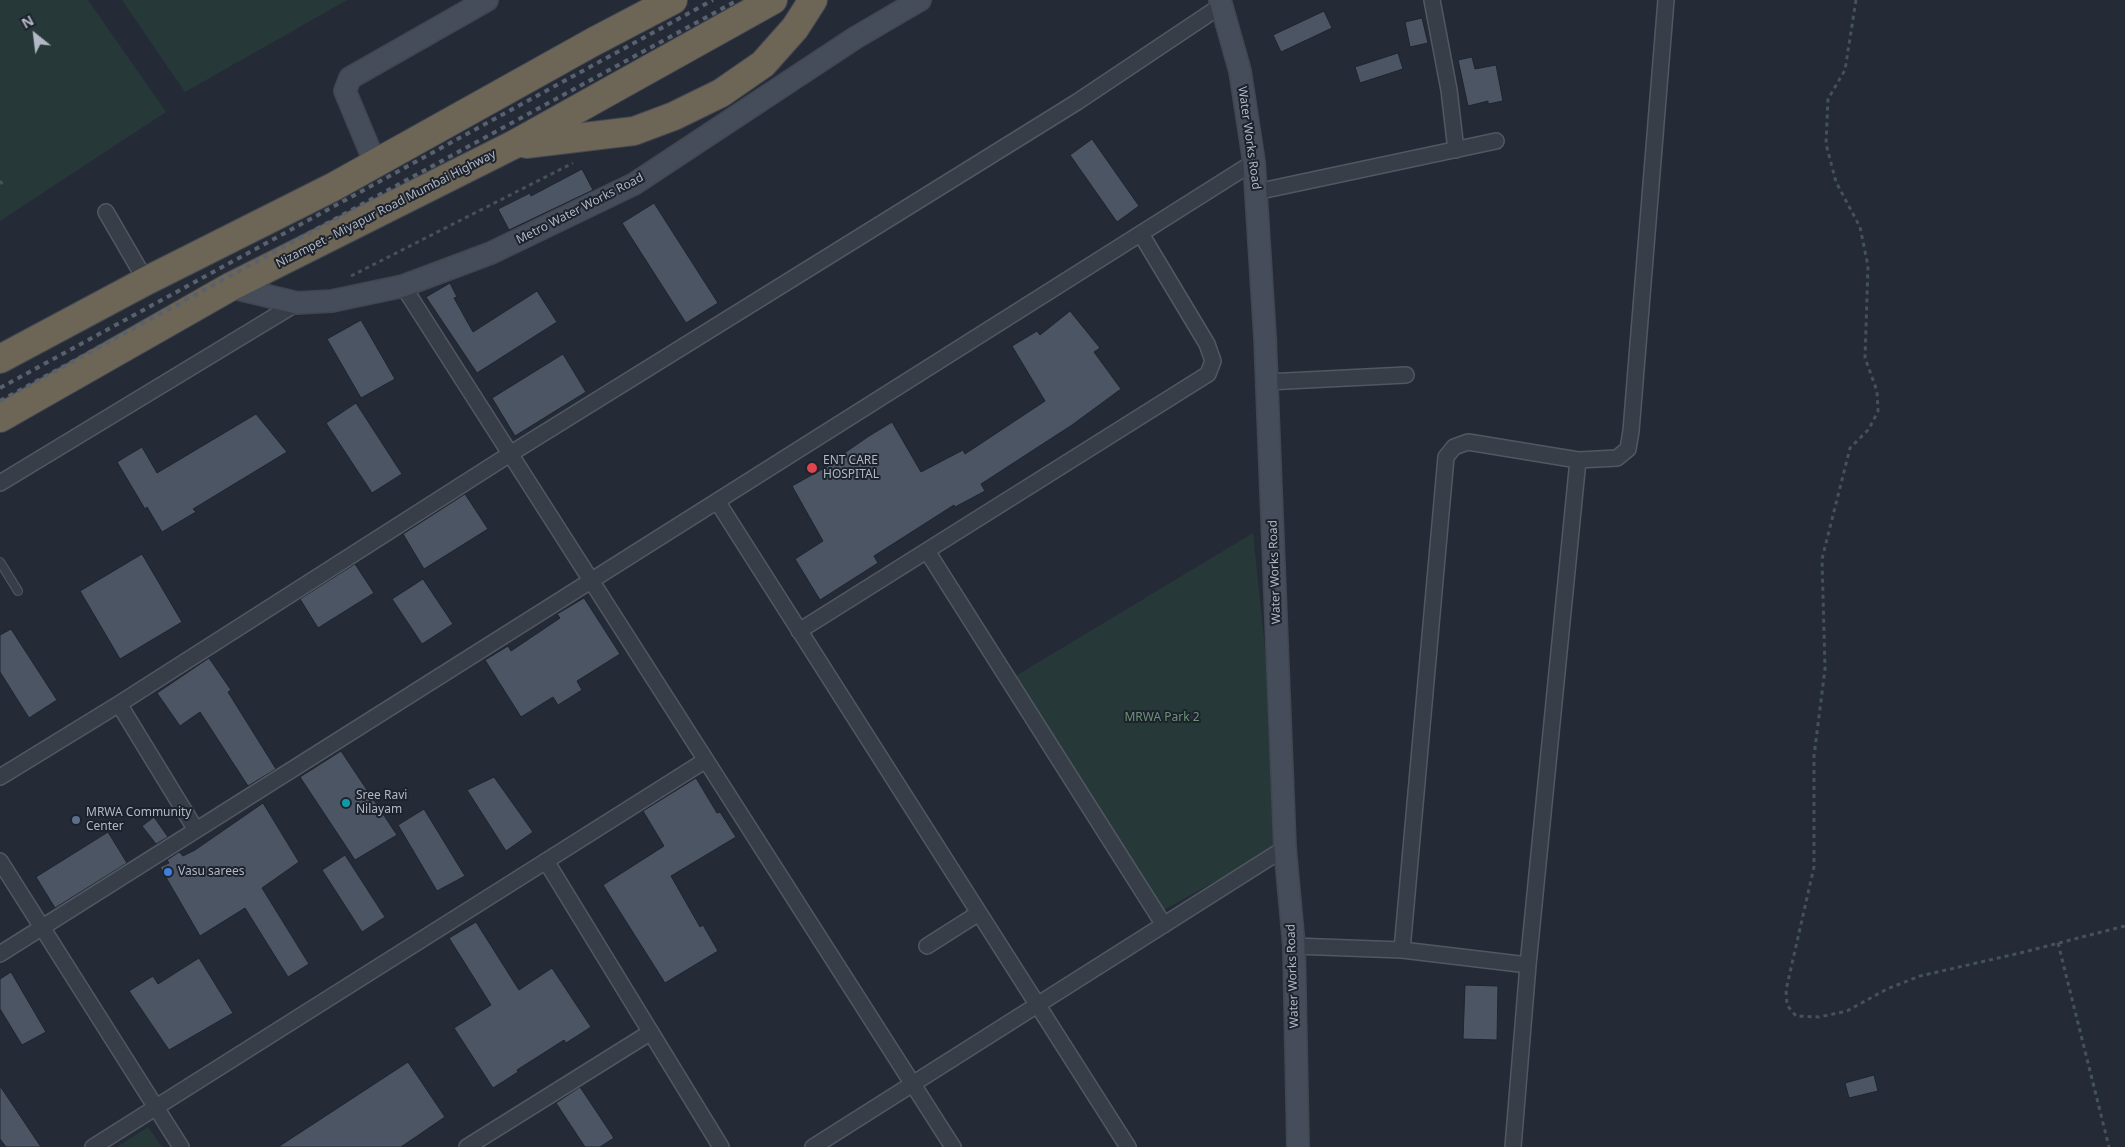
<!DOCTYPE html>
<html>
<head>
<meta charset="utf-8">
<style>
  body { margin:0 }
  #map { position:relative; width:2125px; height:1147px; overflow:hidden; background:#242b37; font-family:"Noto Sans",sans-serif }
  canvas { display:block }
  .north { position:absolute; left:10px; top:10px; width:50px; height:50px; -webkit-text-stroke:4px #1d232d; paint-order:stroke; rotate:331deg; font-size:14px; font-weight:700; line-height:20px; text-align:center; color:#b2b8c4 }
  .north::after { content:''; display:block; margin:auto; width:18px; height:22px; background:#b2b8c4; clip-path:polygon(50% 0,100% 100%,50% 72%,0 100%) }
</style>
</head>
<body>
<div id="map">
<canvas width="2125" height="1147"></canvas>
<div class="north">N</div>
</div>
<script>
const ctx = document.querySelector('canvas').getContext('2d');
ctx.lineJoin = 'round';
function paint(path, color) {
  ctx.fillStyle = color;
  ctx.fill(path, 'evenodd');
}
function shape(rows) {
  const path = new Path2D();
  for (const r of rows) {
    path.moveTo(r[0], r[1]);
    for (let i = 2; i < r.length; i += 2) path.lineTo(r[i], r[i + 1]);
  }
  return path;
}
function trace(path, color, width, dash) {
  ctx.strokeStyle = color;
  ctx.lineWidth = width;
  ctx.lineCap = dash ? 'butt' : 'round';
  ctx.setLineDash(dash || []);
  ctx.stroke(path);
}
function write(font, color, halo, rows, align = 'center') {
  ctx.font = font + ' "Noto Sans",sans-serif';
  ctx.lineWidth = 4;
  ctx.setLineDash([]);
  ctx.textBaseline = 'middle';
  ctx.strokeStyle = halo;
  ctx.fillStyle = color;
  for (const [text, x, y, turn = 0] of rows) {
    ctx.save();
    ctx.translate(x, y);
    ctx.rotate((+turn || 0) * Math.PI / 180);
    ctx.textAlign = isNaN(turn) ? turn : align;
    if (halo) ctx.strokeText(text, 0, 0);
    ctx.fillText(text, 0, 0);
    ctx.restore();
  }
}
const green = shape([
  [0,0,88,0,166,112,0,221],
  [122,0,347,0,185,92],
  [1253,533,1285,843,1156,914,1009,680],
  [148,1127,162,1147,117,1147]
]);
const building = shape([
  [1324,11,1332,28,1281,52,1273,35,1324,11],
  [1422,18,1428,43,1410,47,1405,22,1422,18],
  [1398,53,1403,69,1360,83,1355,67,1398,53],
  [1472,57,1475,69,1496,65,1503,101,1488,104,1488,101,1468,106,1458,60,1472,57],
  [1092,139,1139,206,1117,222,1070,155,1092,139],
  [582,169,593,190,509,230,498,209,530,193,531,196,582,169],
  [654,203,718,303,686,323,622,223,654,203],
  [450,283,457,297,454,298,473,332,537,291,557,322,477,373,426,297,450,283],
  [1070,311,1100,348,1094,352,1121,389,1072,425,981,484,985,491,955,507,954,505,874,556,878,563,820,600,795,559,823,541,792,486,828,466,827,465,869,436,892,422,921,472,963,450,965,454,1045,401,1012,346,1037,331,1040,335,1070,311],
  [361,320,395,379,361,398,327,339,361,320],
  [563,354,586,392,515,436,492,398,563,354],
  [356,403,402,474,372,493,326,423,356,403],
  [256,414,287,452,193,509,196,512,162,532,147,507,145,509,117,462,142,447,157,473,256,414],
  [465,494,488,529,424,569,403,534,465,494],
  [142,554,182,622,120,659,80,591,142,554],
  [355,564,374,593,318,628,300,599,355,564],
  [423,579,453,624,422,644,392,599,423,579],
  [584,598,620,654,577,681,582,690,558,705,553,697,521,717,485,660,508,646,511,651,560,618,557,614,584,598],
  [11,629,57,700,29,718,0,672,0,635,11,629],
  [209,658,231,690,228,692,276,769,248,786,200,712,180,726,157,693,209,658],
  [341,751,397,835,355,860,300,777,341,751],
  [494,777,533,832,506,851,467,790,494,777],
  [696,778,717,813,720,812,736,837,671,876,700,927,703,925,718,951,665,983,603,885,664,846,643,811,696,778],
  [263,803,299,862,262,888,309,964,288,977,245,908,200,936,160,867,169,863,167,860,179,852,183,856,195,850,263,803],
  [424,809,465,876,437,891,398,825,424,809],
  [154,817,168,837,156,844,142,826,154,817],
  [108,832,127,863,55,908,36,877,108,832],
  [345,855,385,917,362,932,322,870,345,855],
  [476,922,519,990,552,968,591,1027,566,1043,564,1040,517,1070,518,1072,493,1088,454,1028,491,1005,449,938,476,922],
  [199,958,233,1013,169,1050,129,991,153,976,158,984,199,958],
  [11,972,46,1032,22,1045,0,1009,0,979,11,972],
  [1465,985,1498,986,1497,1040,1463,1039,1465,985],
  [408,1062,445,1117,401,1147,278,1147,408,1062],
  [1874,1075,1878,1091,1849,1098,1845,1083,1874,1075],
  [0,1086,41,1147,6,1147,0,1139,0,1086],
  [580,1087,614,1138,600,1147,585,1147,556,1103,580,1087]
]);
const path = shape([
  [1856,0,1845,70,1828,99,1826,144,1836,182,1860,227,1868,266,1865,358,1877,391,1878,411,1869,429,1850,448,1822,559,1825,669,1814,756,1814,867,1786,990,1787,1005,1796,1016,1819,1017,1847,1011,1887,989,1920,976,2020,953,2125,926],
  [0,181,3,185],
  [351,276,573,163],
  [2058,943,2109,1147]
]);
const lane = shape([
  [0,562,18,591]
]);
const street = shape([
  [1432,0,1449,90,1456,150],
  [1256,192,1496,141],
  [106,212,146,281],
  [403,286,953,1147],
  [1267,382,1406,375],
  [0,483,297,303],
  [717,501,1128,1147],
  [927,551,1164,925],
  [799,631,1208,374,1213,361,1207,344,1141,234],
  [119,704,196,830],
  [0,777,119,704,510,454,1077,102,1222,5],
  [0,861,181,1147],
  [546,861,721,1147],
  [927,946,979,913],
  [1294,946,1402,950,1528,965],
  [1402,950,1446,457,1454,447,1468,442,1578,460,1617,458,1628,449,1631,431,1666,0],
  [0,954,1254,162],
  [93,1147,706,760],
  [467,1147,651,1032],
  [813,1147,1285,848],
  [1513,1147,1528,965,1578,460]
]);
const secondary = shape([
  [1220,0,1240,71,1254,162,1265,337,1285,848,1294,946,1298,1147],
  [375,163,345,91,350,78,487,0],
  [230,287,297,303,332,301,403,286,491,253,634,184,855,38,920,0]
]);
const highway = shape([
  [526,144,634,131,674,116,721,93,763,64,795,28,813,0],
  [0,359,146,281,333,187,593,42,673,0],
  [0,418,230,287,513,145,773,0]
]);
const rail = shape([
  [0,388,713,0],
  [0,401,738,0]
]);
const markers = [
  [812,468,6,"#e0444e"],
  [346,803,5,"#0f9aa8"],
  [76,820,5,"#5c6f8a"],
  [168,872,5,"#3f7fe0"]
];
const streetNames = [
  ["Water Works Road",1249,138,82],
  ["Nizampet - Miyapur Road Mumbai Highway",386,209,-27],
  ["Metro Water Works Road",580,209,-27],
  ["Water Works Road",1275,572,-92],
  ["Water Works Road",1293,976,-92]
];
const poiNames = [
  ["ENT CARE",823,461],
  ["HOSPITAL",823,475],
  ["Sree Ravi",356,796],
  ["Nilayam",356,810],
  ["MRWA Community",86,813],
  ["Center",86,827],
  ["Vasu sarees",178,872]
];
const parkNames = [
  ["MRWA Park 2",1162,718]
];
paint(green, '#273839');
paint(building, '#4c5563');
trace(building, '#1f252f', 1);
trace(lane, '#525863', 10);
trace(street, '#525863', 18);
trace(secondary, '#404751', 24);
trace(highway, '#424853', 30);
trace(path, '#435356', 3, [4, 4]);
trace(lane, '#373e48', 8);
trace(street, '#373e48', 15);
trace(secondary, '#464d5a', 21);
trace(highway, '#6d6555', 28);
trace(rail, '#5a616e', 4, [5, 5]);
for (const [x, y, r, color] of markers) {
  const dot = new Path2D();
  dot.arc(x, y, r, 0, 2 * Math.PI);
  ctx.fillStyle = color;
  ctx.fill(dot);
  trace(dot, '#1d232d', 2);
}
write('12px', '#b2b8c4', '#1d232d', streetNames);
write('12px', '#b2b8c4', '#1d232d', poiNames, 'left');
write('12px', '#6c9276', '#1d232d', parkNames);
</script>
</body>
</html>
